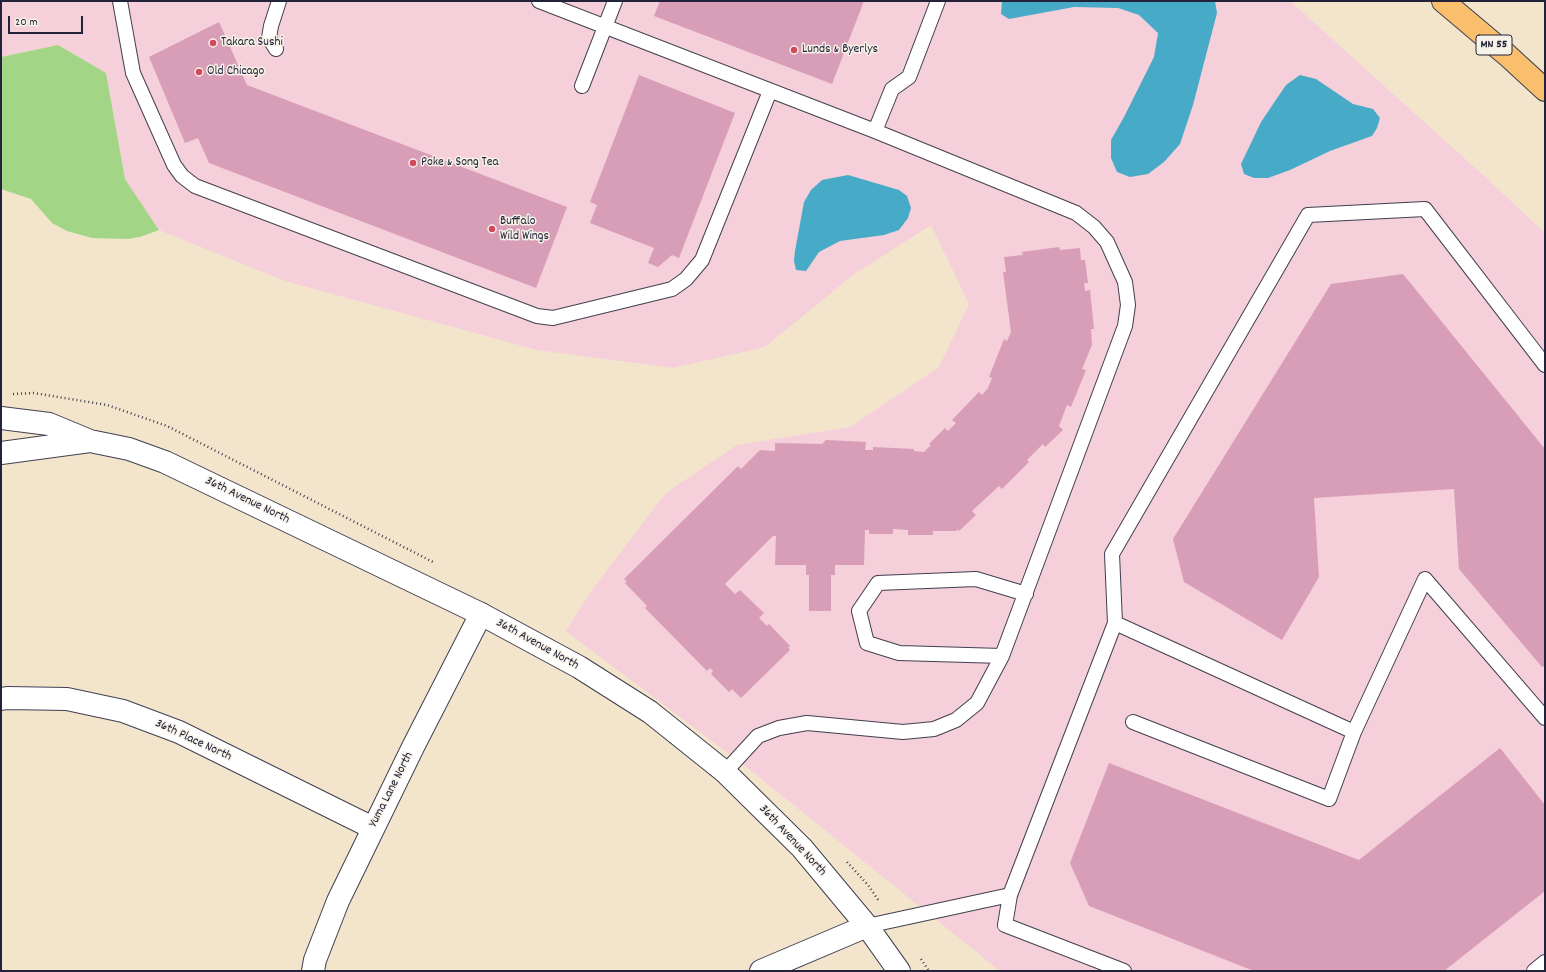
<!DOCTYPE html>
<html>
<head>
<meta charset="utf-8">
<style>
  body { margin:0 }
  #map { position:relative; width:1546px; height:972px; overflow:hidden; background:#f3e5cc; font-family:Dekko,sans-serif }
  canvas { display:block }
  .frame { position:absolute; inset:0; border:2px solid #22223b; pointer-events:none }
  .scale { position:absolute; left:8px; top:16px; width:75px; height:18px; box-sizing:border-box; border:2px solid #22223b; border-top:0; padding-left:5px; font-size:12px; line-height:14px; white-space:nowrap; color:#22223b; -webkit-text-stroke:3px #f7f3e8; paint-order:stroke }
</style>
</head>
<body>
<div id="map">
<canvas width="1546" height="972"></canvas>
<div class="frame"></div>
<div class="scale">20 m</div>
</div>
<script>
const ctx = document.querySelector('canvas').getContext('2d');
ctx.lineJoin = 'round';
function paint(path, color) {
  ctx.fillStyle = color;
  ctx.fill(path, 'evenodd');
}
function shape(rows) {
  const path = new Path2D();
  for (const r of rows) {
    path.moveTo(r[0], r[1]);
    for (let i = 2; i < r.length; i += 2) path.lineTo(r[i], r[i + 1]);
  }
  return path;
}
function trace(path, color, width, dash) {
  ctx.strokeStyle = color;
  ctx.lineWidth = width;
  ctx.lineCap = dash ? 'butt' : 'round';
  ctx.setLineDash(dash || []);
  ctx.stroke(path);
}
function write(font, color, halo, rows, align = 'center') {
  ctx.font = font + ' Dekko,sans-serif';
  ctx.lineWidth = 3;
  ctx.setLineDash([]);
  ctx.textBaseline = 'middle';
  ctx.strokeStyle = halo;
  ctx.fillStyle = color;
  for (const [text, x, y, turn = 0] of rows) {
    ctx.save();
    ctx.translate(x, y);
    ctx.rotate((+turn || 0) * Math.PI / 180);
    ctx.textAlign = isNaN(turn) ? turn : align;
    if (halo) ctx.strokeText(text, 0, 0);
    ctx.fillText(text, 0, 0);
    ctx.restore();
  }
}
const built = shape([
  [1,1,1290,1,1483,175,1545,233,1545,971,1000,971,745,766,566,631,591,591,666,493,737,445,850,427,939,367,969,304,931,225,853,275,765,347,673,368,537,350,285,281,159,230,125,179,106,73,58,45,1,57]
]);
const green = shape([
  [58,45,106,73,125,179,159,230,140,237,127,239,92,238,67,231,52,223,31,199,1,189,1,57]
]);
const water = shape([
  [1002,1,1215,1,1217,13,1193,105,1180,144,1164,162,1148,174,1130,177,1117,172,1111,158,1111,140,1124,117,1154,57,1158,33,1139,15,1118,8,1074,7,1009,19,1001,14],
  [1300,75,1316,79,1353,104,1373,109,1380,118,1377,128,1372,136,1330,151,1290,170,1268,178,1254,178,1244,174,1241,164,1261,122,1286,85],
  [848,175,899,190,907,196,911,208,908,218,899,230,884,235,840,241,819,252,806,271,796,270,794,261,795,251,804,202,811,190,822,180]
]);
const building = shape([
  [660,1,864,1,832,84,654,16],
  [219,22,247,85,567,207,536,288,209,163,198,138,185,143,149,57],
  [639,75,735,113,679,258,672,255,658,267,648,263,654,248,590,223,597,205,590,202],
  [1059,247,1060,250,1080,248,1081,260,1085,260,1088,283,1084,283,1085,291,1090,290,1094,329,1091,329,1092,345,1082,369,1086,370,1071,407,1067,405,1059,426,1063,430,1045,447,1043,444,1027,460,1029,462,1002,489,999,486,972,511,976,515,959,531,958,529,956,531,933,531,933,535,908,535,908,530,893,529,893,534,869,534,869,530,865,530,864,565,835,565,835,575,831,575,831,611,809,611,809,575,806,575,806,565,775,565,776,536,773,536,725,584,735,594,740,590,764,613,759,618,767,626,769,624,790,646,788,647,790,650,741,698,732,689,729,692,711,674,713,671,710,668,707,671,645,608,647,606,625,583,627,581,624,579,738,466,741,469,760,450,775,451,775,443,822,444,826,440,866,442,865,450,873,450,873,447,914,449,914,451,924,452,931,445,929,444,945,428,948,431,956,423,952,420,979,392,982,395,988,388,992,378,989,377,1004,339,1007,341,1011,332,1003,272,1006,272,1004,257,1023,255,1022,252],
  [1403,274,1545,449,1545,666,1542,667,1459,569,1454,489,1314,498,1319,577,1282,640,1184,582,1173,539,1331,284],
  [1500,748,1545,805,1545,891,1444,971,1254,971,1089,906,1070,863,1109,763,1359,860]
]);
const path = shape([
  [13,394,34,393,107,405,167,426,435,563],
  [847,862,868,885,879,901],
  [921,959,929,971]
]);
const service = shape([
  [120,1,133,73,174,165,182,176,195,186,537,316,553,318,672,289,686,279,702,260,770,91],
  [539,1,875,131,1076,213,1094,227,1107,242,1125,282,1128,305,1125,326,1002,656,977,703,956,720,934,729,903,732,807,723,779,728,758,736,725,772],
  [276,49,269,38,271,26,279,1],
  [582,86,615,1],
  [875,131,892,89,909,77,938,1],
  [1115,623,1354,732],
  [1002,656,899,653,867,643,859,611,878,583,976,579,1026,594],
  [1133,722,1329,799,1354,732,1425,579,1545,718],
  [867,926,1010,895],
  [1124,971,1005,925,1010,895,1115,623,1112,554,1308,215,1425,209,1545,365],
  [1534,971,1545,962]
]);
const minor = shape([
  [1,699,7,698,67,699,123,711,179,732,373,828],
  [313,971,315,960,338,901,413,747,481,614],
  [761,971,867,926]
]);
const tertiary = shape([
  [1,418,49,424,90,441,129,449,165,462,481,614,579,667,650,712,725,772,802,848,867,926,899,971],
  [1,453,90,441]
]);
const primary = shape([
  [1443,1,1507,55,1545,90]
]);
const markers = [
  [213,43,4,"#d1495b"],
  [794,50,4,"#d1495b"],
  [199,72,4,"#d1495b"],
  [413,163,4,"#d1495b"],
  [492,229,4,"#d1495b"]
];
const shields = [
  [1494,45,36]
];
const shieldNames = [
  ["MN 55",1494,45]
];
const poiNames = [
  ["Takara Sushi",221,43],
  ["Lunds & Byerlys",802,50],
  ["Old Chicago",207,72],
  ["Poke & Song Tea",421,163],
  ["Buffalo",500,222],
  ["Wild Wings",500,237]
];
const streetNames = [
  ["36th Avenue North",247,501,26],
  ["36th Avenue North",537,645,29],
  ["36th Place North",193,741,25],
  ["Yuma Lane North",392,790,-63],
  ["36th Avenue North",792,841,47]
];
paint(built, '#f5cfda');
paint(green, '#a2d686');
paint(water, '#47abc7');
paint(building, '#d89eb7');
trace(service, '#413f51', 16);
trace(minor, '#413f51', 24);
trace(tertiary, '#413f51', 24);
trace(primary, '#413f51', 24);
trace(path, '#413f51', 2.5, [1, 3]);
trace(service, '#fff', 14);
trace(minor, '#fff', 22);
trace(tertiary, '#fff', 22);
trace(primary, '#f9bf6d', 22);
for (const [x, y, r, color] of markers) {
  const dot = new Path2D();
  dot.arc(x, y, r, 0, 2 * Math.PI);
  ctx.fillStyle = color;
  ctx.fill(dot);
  trace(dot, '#f7f3e8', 1.5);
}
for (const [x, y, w] of shields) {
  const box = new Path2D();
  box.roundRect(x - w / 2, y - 10, w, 20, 3);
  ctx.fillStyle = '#f7f3e8';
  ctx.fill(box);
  trace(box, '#22223b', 1);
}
write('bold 12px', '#22223b', null, shieldNames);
write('13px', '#22223b', '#f7f3e8', poiNames, 'left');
write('13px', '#22223b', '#f7f3e8', streetNames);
</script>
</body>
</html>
